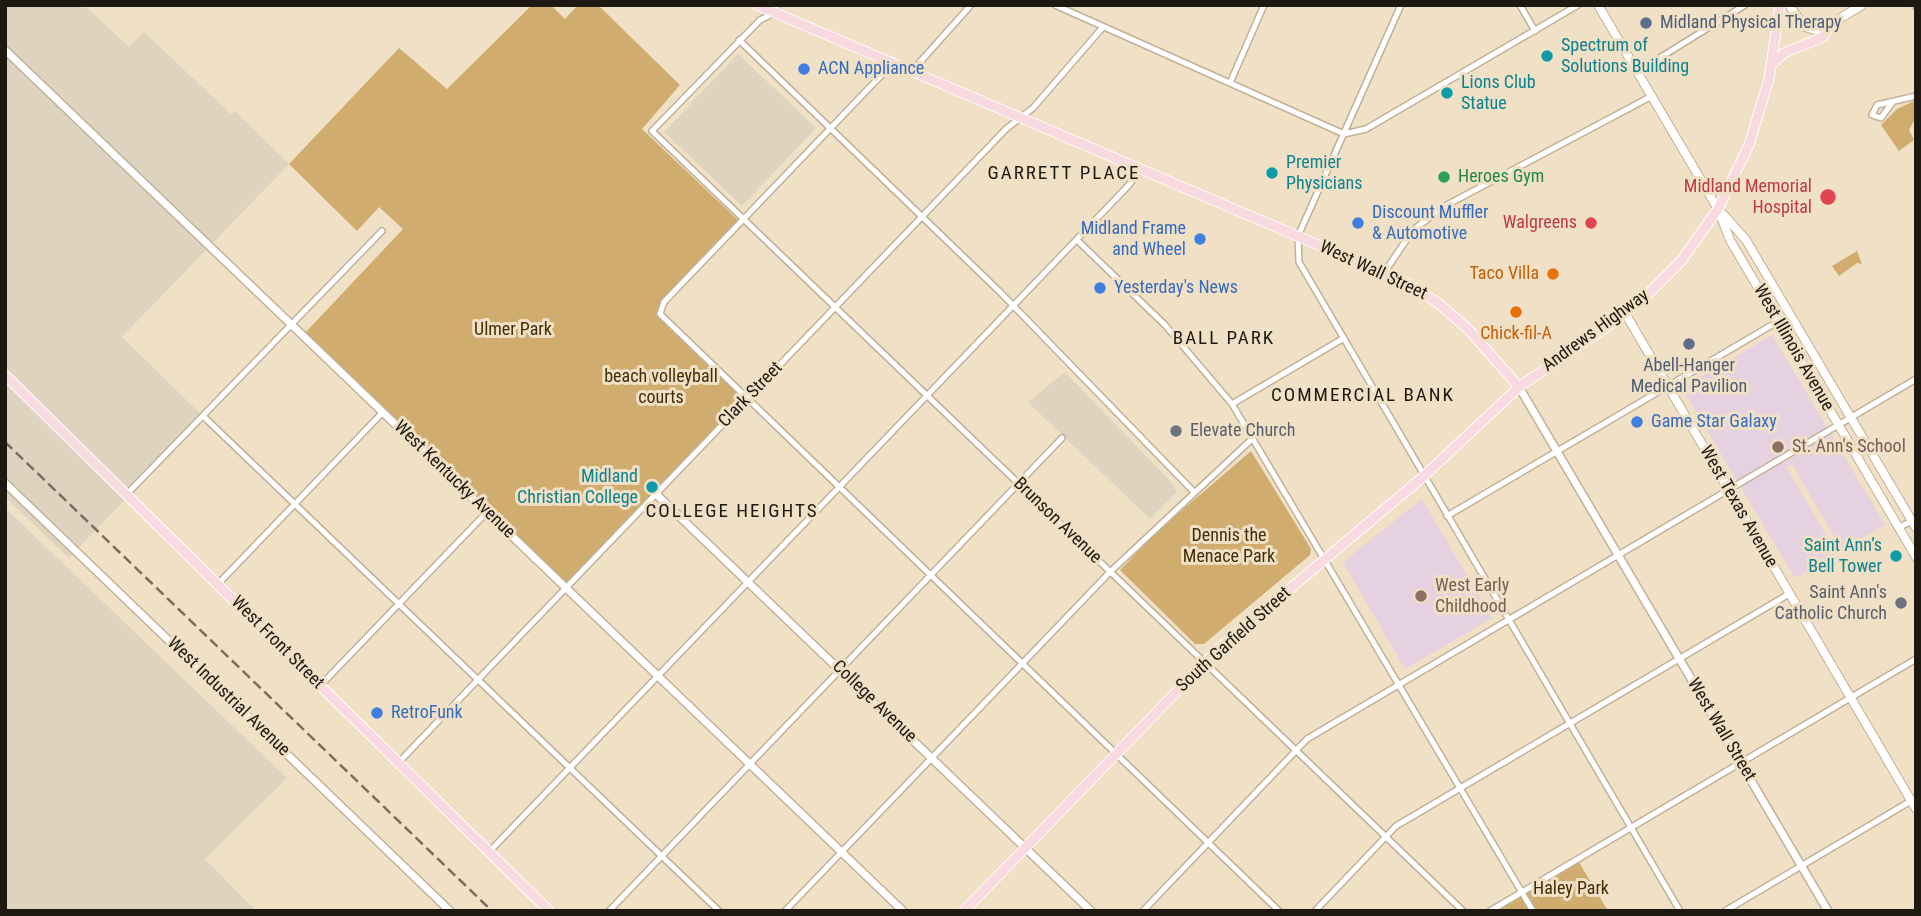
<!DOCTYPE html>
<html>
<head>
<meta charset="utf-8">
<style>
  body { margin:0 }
  #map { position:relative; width:1921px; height:916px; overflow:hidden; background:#f0e0c6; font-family:"Roboto Condensed",sans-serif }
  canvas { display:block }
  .frame { position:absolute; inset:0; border:7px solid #1e1910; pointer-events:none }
</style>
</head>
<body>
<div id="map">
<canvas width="1921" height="916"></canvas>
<div class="frame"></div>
</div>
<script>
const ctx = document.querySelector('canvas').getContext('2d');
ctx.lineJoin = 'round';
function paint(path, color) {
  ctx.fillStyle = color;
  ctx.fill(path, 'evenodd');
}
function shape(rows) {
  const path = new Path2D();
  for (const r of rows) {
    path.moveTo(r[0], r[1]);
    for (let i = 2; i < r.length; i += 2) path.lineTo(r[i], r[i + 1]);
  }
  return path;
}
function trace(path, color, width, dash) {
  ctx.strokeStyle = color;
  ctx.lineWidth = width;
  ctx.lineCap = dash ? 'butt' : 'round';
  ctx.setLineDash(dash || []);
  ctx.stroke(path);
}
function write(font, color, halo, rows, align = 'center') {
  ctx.font = font + ' "Roboto Condensed",sans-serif';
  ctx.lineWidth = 6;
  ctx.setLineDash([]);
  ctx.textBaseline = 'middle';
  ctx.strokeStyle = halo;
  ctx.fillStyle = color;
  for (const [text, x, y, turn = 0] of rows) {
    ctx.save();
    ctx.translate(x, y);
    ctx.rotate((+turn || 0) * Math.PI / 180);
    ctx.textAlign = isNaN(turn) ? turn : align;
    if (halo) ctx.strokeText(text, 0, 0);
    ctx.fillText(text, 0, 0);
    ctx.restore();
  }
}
const industrial = shape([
  [5,5,84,5,129,47,144,32,231,114,235,111,289,164,122,337,204,417,69,558,5,497],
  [738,54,816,128,742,206,664,132],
  [1065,372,1173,484,1177,492,1150,519,1028,402],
  [5,508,287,778,205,859,254,909,252,911,5,911]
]);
const education = shape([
  [1772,335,1885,525,1842,550,1792,464,1786,467,1837,553,1795,578,1682,388],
  [1422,499,1492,618,1405,669,1343,562]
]);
const green = shape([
  [532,5,551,5,565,19,578,5,598,5,680,85,642,129,740,222,658,310,659,316,744,400,567,585,305,333,403,229,379,207,357,231,289,164,399,48,447,89],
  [1916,100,1916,117,1909,130,1914,140,1899,151,1881,125,1897,109],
  [1857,251,1862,264,1857,263,1839,276,1832,266],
  [1251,451,1311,549,1310,555,1204,644,1195,644,1120,570,1160,529],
  [1577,859,1608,911,1497,911,1521,897]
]);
const minor = shape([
  [777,5,774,13,760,20,652,131,1463,911],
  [1055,5,1344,134,1366,129,1578,5],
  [1401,5,1298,236,1299,262,1680,911],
  [1520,5,1535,31],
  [1915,5,1916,7],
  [739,40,1000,292,1193,491],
  [893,63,664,302,660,314,1279,911],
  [912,71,971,5],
  [1637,72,1745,5],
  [1230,83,1264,5],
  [1892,103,1881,118,1872,115,1877,105,1916,96],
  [1077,240,1165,325,1232,404,1533,911],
  [1384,273,1413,230,1445,206,1652,96],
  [1232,404,1344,338],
  [203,416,719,911],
  [126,495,382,231],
  [1447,516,1777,322],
  [1898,528,1916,519],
  [218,584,383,412],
  [320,686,487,512],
  [399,762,1006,129,1033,108,1103,27],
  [489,852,1128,186,1141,169],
  [609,911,1062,438],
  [785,911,1110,572,1253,438],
  [1143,911,1307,739,1916,379],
  [1315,911,1396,826,1789,594],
  [1490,911,1916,659],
  [1725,911,1916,798]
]);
const tertiary = shape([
  [5,50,903,911],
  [1519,387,1828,911],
  [5,483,450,911],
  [656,494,1091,911]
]);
const secondary = shape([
  [1598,5,1718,209,1730,240,1916,557],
  [1789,5,1805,27,1815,30,1831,24,1862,5],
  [1723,214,1746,240,1916,528],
  [1625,313,1916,809]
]);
const primary = shape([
  [757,5,1407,283,1438,303,1469,330,1519,387],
  [1771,65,1784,53,1823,37,1831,24],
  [5,375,549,911],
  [964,911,1216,651,1424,476,1519,387,1614,322,1646,296,1681,261,1718,209,1749,145,1769,79,1780,5]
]);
const rail = shape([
  [5,442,492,911]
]);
const markers = [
  [1646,23,7,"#5c6f8a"],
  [1547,56,7,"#0f9aa8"],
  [804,69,7,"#3f7fe0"],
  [1447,93,7,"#0f9aa8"],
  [1272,173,7,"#0f9aa8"],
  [1444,177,7,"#2e9e5b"],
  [1828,197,9,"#e0444e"],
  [1358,223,7,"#3f7fe0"],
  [1591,223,7,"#e0444e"],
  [1200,239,7,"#3f7fe0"],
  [1553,274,7,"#e8710a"],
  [1100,288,7,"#3f7fe0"],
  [1516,312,7,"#e8710a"],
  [1689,344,7,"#5c6f8a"],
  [1637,422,7,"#3f7fe0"],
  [1176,431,7,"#6b7280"],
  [1778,447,7,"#8d6e63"],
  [652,487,7,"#0f9aa8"],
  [1896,556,7,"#0f9aa8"],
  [1421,596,7,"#8d6e63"],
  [1901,603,7,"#6b7280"],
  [377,713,7,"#3f7fe0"]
];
const serviceNames = [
  ["Midland Physical Therapy",1660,23],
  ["Abell-Hanger",1689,366,"center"],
  ["Medical Pavilion",1689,387,"center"]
];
const cultureNames = [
  ["Spectrum of",1561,46],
  ["Solutions Building",1561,67],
  ["Lions Club",1461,83],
  ["Statue",1461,104],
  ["Premier",1286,163],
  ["Physicians",1286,184],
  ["Midland",638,477,"right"],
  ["Christian College",638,498,"right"],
  ["Saint Ann’s",1882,546,"right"],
  ["Bell Tower",1882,567,"right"]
];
const shopNames = [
  ["ACN Appliance",818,69],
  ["Discount Muffler",1372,213],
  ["& Automotive",1372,234],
  ["Midland Frame",1186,229,"right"],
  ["and Wheel",1186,250,"right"],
  ["Yesterday's News",1114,288],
  ["Game Star Galaxy",1651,422],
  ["RetroFunk",391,713]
];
const leisureNames = [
  ["Heroes Gym",1458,177]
];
const healthNames = [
  ["Midland Memorial",1812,187],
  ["Hospital",1812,208],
  ["Walgreens",1577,223]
];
const streetNames = [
  ["West Wall Street",1373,271,25],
  ["Andrews Highway",1596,331,-36],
  ["West Illinois Avenue",1793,348,60],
  ["Clark Street",751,395,-46],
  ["West Kentucky Avenue",454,480,44],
  ["West Texas Avenue",1738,507,60],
  ["Brunson Avenue",1057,521,44],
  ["South Garfield Street",1234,640,-42],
  ["West Front Street",277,643,45],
  ["West Industrial Avenue",228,697,44],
  ["College Avenue",874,702,44],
  ["West Wall Street",1721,730,59]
];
const foodNames = [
  ["Taco Villa",1539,274],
  ["Chick-fil-A",1516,334,"center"]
];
const parkNames = [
  ["Ulmer Park",513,330],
  ["beach volleyball",661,377],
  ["courts",661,398],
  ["Dennis the",1229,536],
  ["Menace Park",1229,557],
  ["Haley Park",1571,889]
];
const worshipNames = [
  ["Elevate Church",1190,431],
  ["Saint Ann's",1887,593,"right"],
  ["Catholic Church",1887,614,"right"]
];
const educationNames = [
  ["St. Ann's School",1792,447],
  ["West Early",1435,586],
  ["Childhood",1435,607]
];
const neighbourhoodNames = [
  ["GARRETT PLACE",1064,174],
  ["BALL PARK",1224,339],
  ["COMMERCIAL BANK",1363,396],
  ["COLLEGE HEIGHTS",732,512]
];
paint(industrial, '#ded3bf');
paint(education, '#e6d1e0');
paint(green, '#d0ad6e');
trace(minor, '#c0b198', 8);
trace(tertiary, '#c0b198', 10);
trace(secondary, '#c0b198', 10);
trace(primary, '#fff', 11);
trace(minor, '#fff', 5);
trace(tertiary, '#fff', 7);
trace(secondary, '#fff', 8);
trace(primary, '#f9dae1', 9);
trace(rail, '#786e5e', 2.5, [10, 5]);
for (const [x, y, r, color] of markers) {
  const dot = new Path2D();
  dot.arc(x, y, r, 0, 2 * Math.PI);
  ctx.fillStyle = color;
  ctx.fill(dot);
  trace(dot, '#f0e0c6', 2.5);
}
write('18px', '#4e5e75', '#f0e0c6', serviceNames, 'left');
write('18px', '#0d838f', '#f0e0c6', cultureNames, 'left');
write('18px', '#366cbe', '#f0e0c6', shopNames, 'left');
write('18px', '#27864d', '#f0e0c6', leisureNames, 'left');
write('18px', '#be3a42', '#f0e0c6', healthNames, 'right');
write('18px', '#1e1910', '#f0e0c6', streetNames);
write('18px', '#c56008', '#f0e0c6', foodNames, 'right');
write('18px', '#432e02', '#f0e0c6', parkNames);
write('18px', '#5b616d', '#f0e0c6', worshipNames, 'left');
write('18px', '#785e54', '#f0e0c6', educationNames, 'left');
ctx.letterSpacing = '2px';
write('19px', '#1e1910', '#f0e0c6', neighbourhoodNames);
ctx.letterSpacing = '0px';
</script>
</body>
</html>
